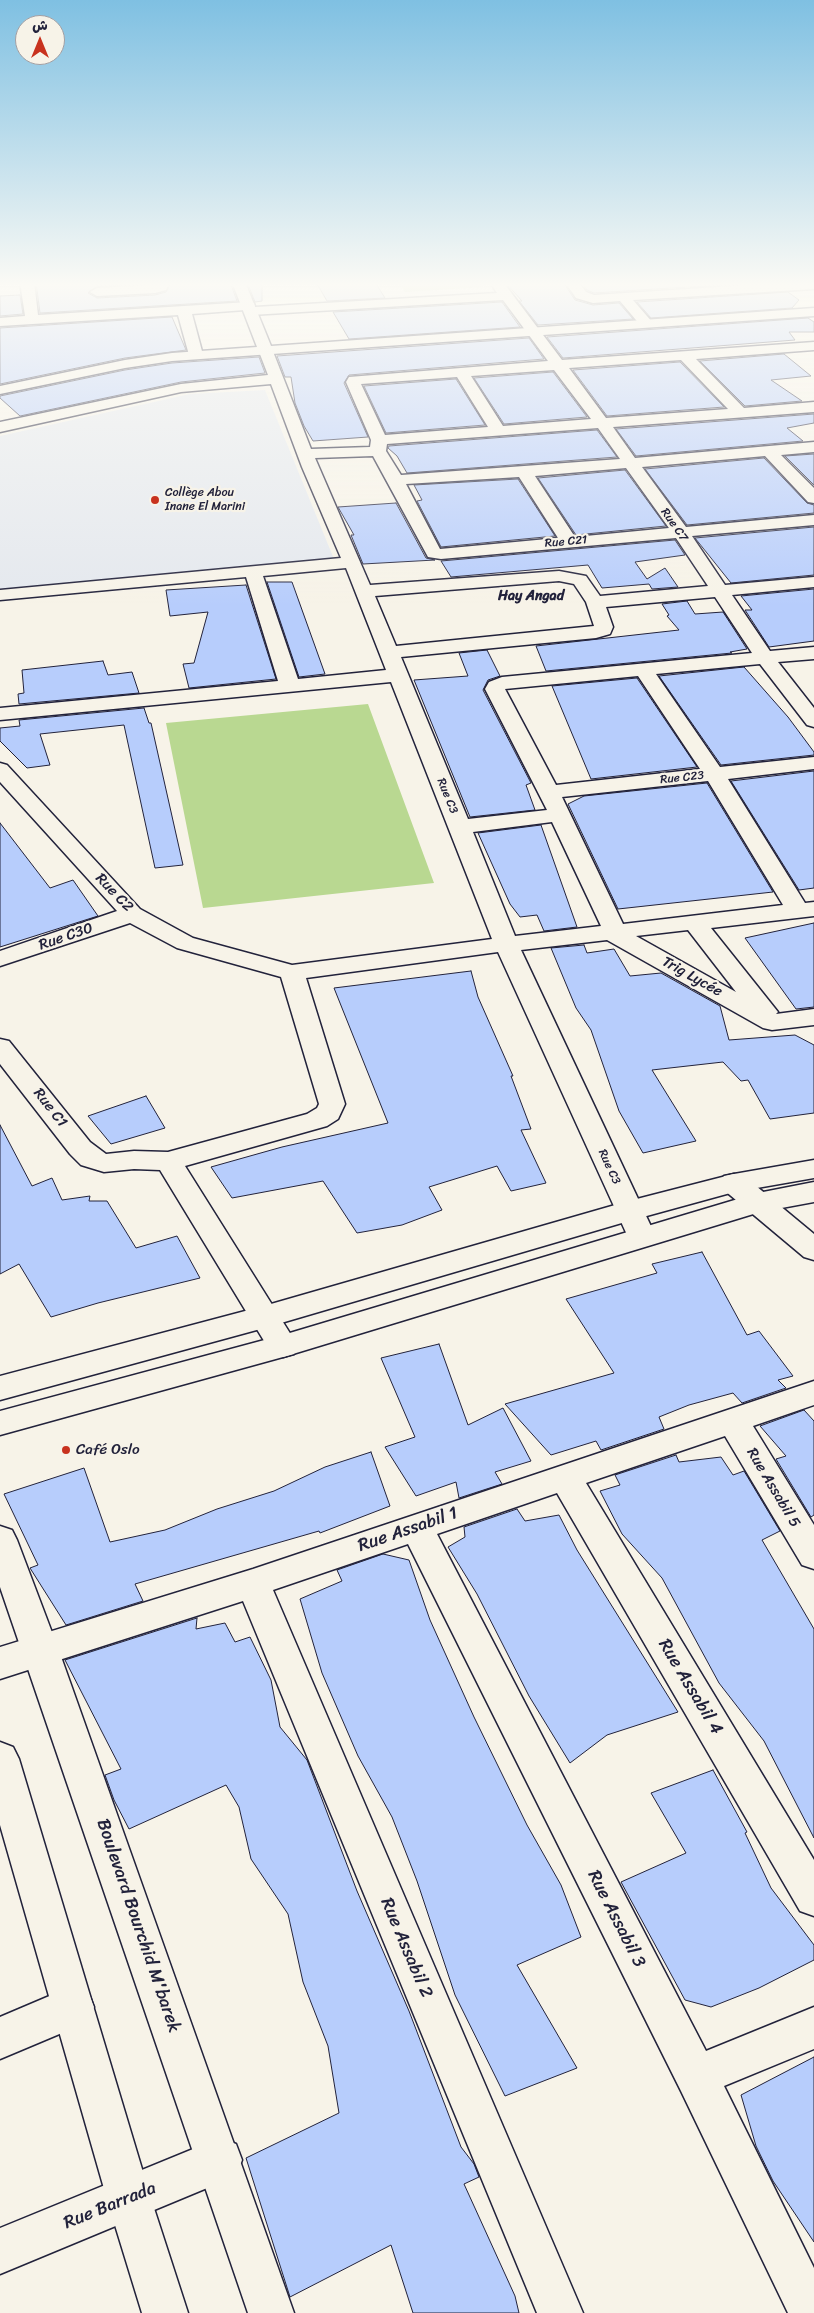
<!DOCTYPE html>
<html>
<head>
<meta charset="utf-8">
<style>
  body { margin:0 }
  #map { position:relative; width:814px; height:2313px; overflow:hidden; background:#f7f3e8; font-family:Sriracha,"Playpen Sans Arabic",sans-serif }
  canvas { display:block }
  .north { position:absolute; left:15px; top:15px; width:50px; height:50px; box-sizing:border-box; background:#f7f3e8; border:1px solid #a29fa3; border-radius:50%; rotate:0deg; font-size:14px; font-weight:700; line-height:20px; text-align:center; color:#22223b }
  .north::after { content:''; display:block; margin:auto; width:18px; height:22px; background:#c8321e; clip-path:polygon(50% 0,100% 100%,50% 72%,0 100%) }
</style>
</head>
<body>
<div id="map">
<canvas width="814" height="2313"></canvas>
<div class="north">ش</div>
</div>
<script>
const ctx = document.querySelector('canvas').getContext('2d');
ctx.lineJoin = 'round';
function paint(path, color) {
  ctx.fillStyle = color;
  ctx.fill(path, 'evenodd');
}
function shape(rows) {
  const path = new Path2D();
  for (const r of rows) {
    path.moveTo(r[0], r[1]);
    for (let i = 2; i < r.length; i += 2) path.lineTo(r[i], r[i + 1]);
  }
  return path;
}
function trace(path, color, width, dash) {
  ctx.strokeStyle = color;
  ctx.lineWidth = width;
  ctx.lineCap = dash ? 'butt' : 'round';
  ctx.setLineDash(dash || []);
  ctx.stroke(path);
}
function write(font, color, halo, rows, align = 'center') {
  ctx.font = font + ' Sriracha,sans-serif';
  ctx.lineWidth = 4.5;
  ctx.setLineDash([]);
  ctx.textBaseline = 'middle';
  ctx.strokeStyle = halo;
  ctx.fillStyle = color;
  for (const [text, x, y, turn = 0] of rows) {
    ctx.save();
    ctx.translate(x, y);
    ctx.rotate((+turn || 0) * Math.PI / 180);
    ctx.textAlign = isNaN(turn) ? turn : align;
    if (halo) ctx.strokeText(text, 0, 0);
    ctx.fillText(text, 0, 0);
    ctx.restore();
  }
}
const built = shape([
  [265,390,336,564,0,593,0,436,190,394]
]);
const green = shape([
  [398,282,480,282,484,287,405,292],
  [368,704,434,883,203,908,166,723]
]);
const building = shape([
  [36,282,84,282,85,285,154,282,97,286,88,293,97,298,155,295,166,292,171,282,230,282,237,301,40,313,36,282],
  [247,282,262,282,262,301,255,302,247,282],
  [316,282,375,282,385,298,327,301,316,282],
  [505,282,563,282,575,300,593,305,619,303,633,319,538,325,519,301,522,301,505,282],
  [581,282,764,282,594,293,587,290,581,282],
  [788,292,799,300,792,308,651,318,637,302,788,292],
  [20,295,23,314,0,316,0,296,20,295],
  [502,302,520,327,349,339,333,312,502,302],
  [172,317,186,350,125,358,0,384,0,328,172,317],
  [808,318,814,322,814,332,789,332,795,340,563,358,547,337,808,318],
  [529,338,544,359,349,375,344,383,368,437,313,441,304,426,295,403,291,377,285,377,277,356,529,338],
  [784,354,811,376,771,380,802,401,745,406,700,361,784,354],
  [259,357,265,373,181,382,20,416,0,398,0,396,125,370,172,363,259,357],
  [680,362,724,407,607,416,573,370,680,362],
  [553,372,587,417,504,424,474,378,553,372],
  [456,379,485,425,386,433,364,386,456,379],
  [814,414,814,423,787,428,803,441,636,456,616,429,814,414],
  [597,430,617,457,407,473,397,456,388,448,389,446,597,430],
  [814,454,814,485,785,456,814,454],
  [764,458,807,503,814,505,814,513,687,525,645,469,764,458],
  [625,470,666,526,576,535,538,478,625,470],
  [518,479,555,536,441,547,417,501,422,500,414,485,518,479],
  [396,503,426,558,435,560,363,564,351,535,354,535,338,507,396,503],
  [814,527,814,575,731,583,695,538,814,527],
  [675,540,685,555,635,562,647,579,665,568,678,587,652,589,649,584,602,588,588,565,451,577,441,561,675,540],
  [267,582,292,582,325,674,299,677,267,582],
  [246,585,276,679,189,688,183,664,194,663,208,612,170,616,166,590,246,585],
  [814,589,814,641,769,647,745,610,752,610,741,596,814,589],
  [687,601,695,614,723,612,747,649,730,652,732,653,546,671,536,646,679,630,667,616,669,615,662,604,687,601],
  [487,650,500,676,488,680,483,690,531,783,526,785,535,810,470,817,414,680,468,676,459,653,487,650],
  [103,661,108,675,132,672,139,693,19,704,18,694,24,693,22,670,103,661],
  [744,667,788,717,814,752,814,755,721,765,659,676,744,667],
  [637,678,697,767,591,779,552,686,637,678],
  [144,708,149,723,151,723,183,865,155,868,124,725,40,734,50,765,27,768,0,741,0,728,20,726,19,720,144,708],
  [814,771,814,888,799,890,731,781,814,771],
  [707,783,773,892,618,909,568,804,584,796,707,783],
  [0,823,50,888,73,880,98,916,0,947,0,823],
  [541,825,577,927,544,931,537,915,520,917,510,904,478,833,541,825],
  [814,923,814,1007,796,1009,745,938,814,923],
  [584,945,587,953,614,949,630,976,661,973,720,1006,729,1040,795,1035,814,1045,814,1113,770,1119,748,1080,741,1081,723,1062,652,1070,696,1141,643,1153,619,1111,591,1030,576,1008,551,948,584,945],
  [471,971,478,997,513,1076,511,1076,531,1129,521,1130,546,1183,511,1191,497,1166,429,1187,442,1210,402,1225,357,1233,323,1181,232,1198,211,1167,282,1147,388,1123,334,988,471,971],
  [146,1096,165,1128,111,1144,88,1116,146,1096],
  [0,1125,32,1186,52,1178,62,1200,90,1196,89,1201,107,1201,136,1248,177,1236,200,1278,98,1303,51,1317,19,1264,0,1274,0,1125],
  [702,1252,747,1335,759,1331,793,1376,778,1380,786,1388,742,1403,733,1393,689,1405,659,1417,664,1429,601,1450,596,1441,551,1455,505,1404,614,1373,566,1299,657,1273,652,1264,702,1252],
  [439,1344,468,1425,503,1408,531,1461,495,1472,502,1484,459,1498,456,1482,416,1496,385,1447,415,1437,381,1358,439,1344],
  [804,1410,814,1421,814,1515,811,1517,776,1459,786,1456,760,1426,804,1410],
  [371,1452,390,1506,320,1533,319,1531,135,1584,143,1601,66,1625,30,1568,38,1565,4,1494,84,1468,110,1542,165,1530,217,1509,274,1491,325,1467,371,1452],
  [676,1455,679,1462,721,1457,733,1475,744,1471,780,1531,762,1540,814,1629,814,1838,764,1741,719,1683,662,1578,622,1534,600,1491,620,1485,615,1475,676,1455],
  [517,1509,525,1521,559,1515,577,1550,678,1712,607,1735,570,1763,529,1696,477,1594,448,1547,465,1537,464,1527,517,1509],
  [383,1554,409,1560,430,1620,474,1717,527,1825,561,1885,581,1937,517,1965,577,2068,505,2096,455,1995,417,1881,392,1817,358,1756,322,1673,300,1599,342,1581,337,1570,383,1554],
  [197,1618,196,1629,225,1623,235,1642,250,1637,271,1680,280,1727,307,1760,357,1891,409,2011,461,2147,474,2164,479,2177,464,2184,515,2296,519,2313,413,2313,391,2245,290,2297,246,2158,339,2113,328,2046,303,1982,288,1914,251,1859,239,1807,226,1785,129,1829,114,1800,105,1775,121,1769,65,1660,197,1618],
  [713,1770,747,1832,745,1833,771,1888,814,1945,814,1960,759,1988,711,2007,685,2000,621,1882,686,1853,651,1793,713,1770],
  [814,2057,814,2242,773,2181,756,2146,741,2095,814,2057]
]);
const street = shape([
  [20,282,34,282,38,315,249,302,254,303,255,307,497,293,490,282,503,282,562,360,814,342,814,350,696,359,744,408,814,402,814,412,613,427,635,458,814,442,814,452,781,455,814,488,814,503,808,502,765,456,642,467,686,527,814,515,814,525,692,536,725,585,814,577,814,587,732,595,770,651,814,647,814,659,778,662,814,708,814,727,807,725,760,664,656,674,720,767,814,757,814,769,728,779,805,903,814,902,814,916,711,928,774,1007,778,1012,776,1014,814,1009,814,1025,772,1030,763,1028,607,940,521,950,656,1237,652,1244,642,1247,632,1244,628,1237,498,952,306,978,345,1104,338,1119,327,1126,185,1166,298,1346,294,1354,283,1357,272,1354,160,1170,134,1169,104,1172,81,1165,70,1154,0,1064,0,1039,9,1041,90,1142,106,1154,134,1151,168,1152,307,1114,317,1108,319,1104,281,977,177,948,130,923,0,966,0,951,117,911,0,782,0,763,7,765,140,909,193,938,292,965,492,939,391,682,0,720,0,708,278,681,246,577,0,600,0,590,341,558,302,467,271,384,181,392,0,432,0,422,181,384,268,375,258,349,265,345,272,349,311,449,370,447,371,440,346,382,349,377,548,361,503,300,251,315,246,314,245,310,192,314,203,355,196,359,189,355,178,315,0,326,0,318,25,316,20,282],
  [681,360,728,409,606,418,569,368,681,360],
  [554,370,591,419,503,426,471,376,554,370],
  [457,377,488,427,385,435,361,384,457,377],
  [598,428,620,459,401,475,386,451,387,444,598,428],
  [373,456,428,557,441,559,676,538,708,586,600,596,586,576,559,571,370,585,315,458,373,456],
  [626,468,669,528,575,537,535,476,626,468],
  [519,477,558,538,440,549,406,484,519,477],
  [346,568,386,670,298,679,263,576,346,568],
  [559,581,574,584,586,602,594,626,396,646,375,596,559,581],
  [715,597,752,653,502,677,489,682,485,689,547,810,468,819,401,657,596,638,610,634,613,627,606,607,715,597],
  [638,676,700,769,556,785,505,689,638,676],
  [708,781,783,905,623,924,562,797,708,781],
  [552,822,601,926,515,936,473,832,552,822],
  [688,930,736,992,636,936,688,930],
  [156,282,169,282,166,290,155,293,97,296,90,292,97,288,154,285,156,282],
  [565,282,578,282,586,292,594,295,796,282,814,282,814,289,633,300,653,323,646,327,641,326,620,301,593,303,576,298,565,282],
  [734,1174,744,1176,814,1234,814,1260,804,1257,724,1190,720,1183,724,1176,734,1174],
  [814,1381,814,1405,753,1426,814,1525,814,1569,802,1565,725,1436,586,1483,814,1860,814,1916,800,1911,557,1493,437,1534,706,2051,814,2007,814,2049,724,2086,814,2268,814,2313,788,2313,681,2091,408,1544,273,1590,583,2313,537,2313,243,1601,0,1679,0,1647,253,1569,814,1381],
  [73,1986,88,1992,94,2007,88,2022,0,2059,0,2017,73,1986],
  [220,2138,236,2144,242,2160,236,2176,0,2274,0,2228,220,2138]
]);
const secondary = shape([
  [232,282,245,282,271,346,814,308,814,316,172,361,125,368,0,394,0,386,125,360,172,353,257,347,232,282],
  [814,1160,814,1178,734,1192,632,1220,264,1328,0,1400,0,1376,264,1306,629,1201,734,1174,814,1160],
  [814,1182,814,1202,760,1212,283,1357,0,1435,0,1411,283,1335,758,1193,814,1182],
  [0,1526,12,1530,17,1540,59,1651,294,2313,248,2313,0,1587,0,1526],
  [0,1742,13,1747,19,1759,151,2199,188,2313,142,2313,107,2199,0,1825,0,1742]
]);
const markers = [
  [155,500,5,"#c8321e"],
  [66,1450,5,"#c8321e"]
];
const farPoinames = [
  ["Collège Abou",165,493],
  ["Inane El Marini",165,507]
];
const farStreetnames = [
  ["Rue C7",674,525,55],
  ["Rue C21",566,542,-5],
  ["Rue C23",682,778,-6],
  ["Rue C3",447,796,68],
  ["Rue C3",609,1167,65]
];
const farNeighbourhoodnames = [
  ["Hay Angad",531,596]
];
const streetNames = [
  ["Rue C2",114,893,46],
  ["Rue C30",66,937,-19],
  ["Trig Lycée",692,977,29],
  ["Rue C1",50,1108,52],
  ["Rue Assabil 5",773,1488,59]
];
const poiNames = [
  ["Café Oslo",76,1450]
];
const nearStreetnames = [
  ["Rue Assabil 1",408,1530,-19],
  ["Rue Assabil 4",690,1687,59],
  ["Rue Assabil 3",616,1919,63],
  ["Boulevard Bourchid M'barek",138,1926,71],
  ["Rue Assabil 2",406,1948,67],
  ["Rue Barrada",110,2206,-22]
];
paint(built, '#e4e8ee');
paint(green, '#b9d891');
paint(building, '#b7cdfc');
trace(building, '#22223b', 1);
trace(street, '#22223b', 3);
trace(secondary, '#22223b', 3);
paint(street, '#f7f3e8');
paint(secondary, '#f7f3e8');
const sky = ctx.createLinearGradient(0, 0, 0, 606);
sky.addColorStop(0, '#7fc0e2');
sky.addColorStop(0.47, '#fbfaf5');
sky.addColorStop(1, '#fbfaf500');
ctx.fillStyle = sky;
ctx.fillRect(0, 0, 814, 606);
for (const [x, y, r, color] of markers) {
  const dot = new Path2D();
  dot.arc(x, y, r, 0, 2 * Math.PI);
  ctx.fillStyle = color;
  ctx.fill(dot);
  trace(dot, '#f7f3e8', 2);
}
write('12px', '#22223b', '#f7f3e8', farPoinames, 'left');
write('12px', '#22223b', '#f7f3e8', farStreetnames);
write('bold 14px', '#22223b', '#f7f3e8', farNeighbourhoodnames);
write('15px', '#22223b', '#f7f3e8', streetNames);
write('15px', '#22223b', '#f7f3e8', poiNames, 'left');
write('18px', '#22223b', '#f7f3e8', nearStreetnames);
</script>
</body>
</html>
